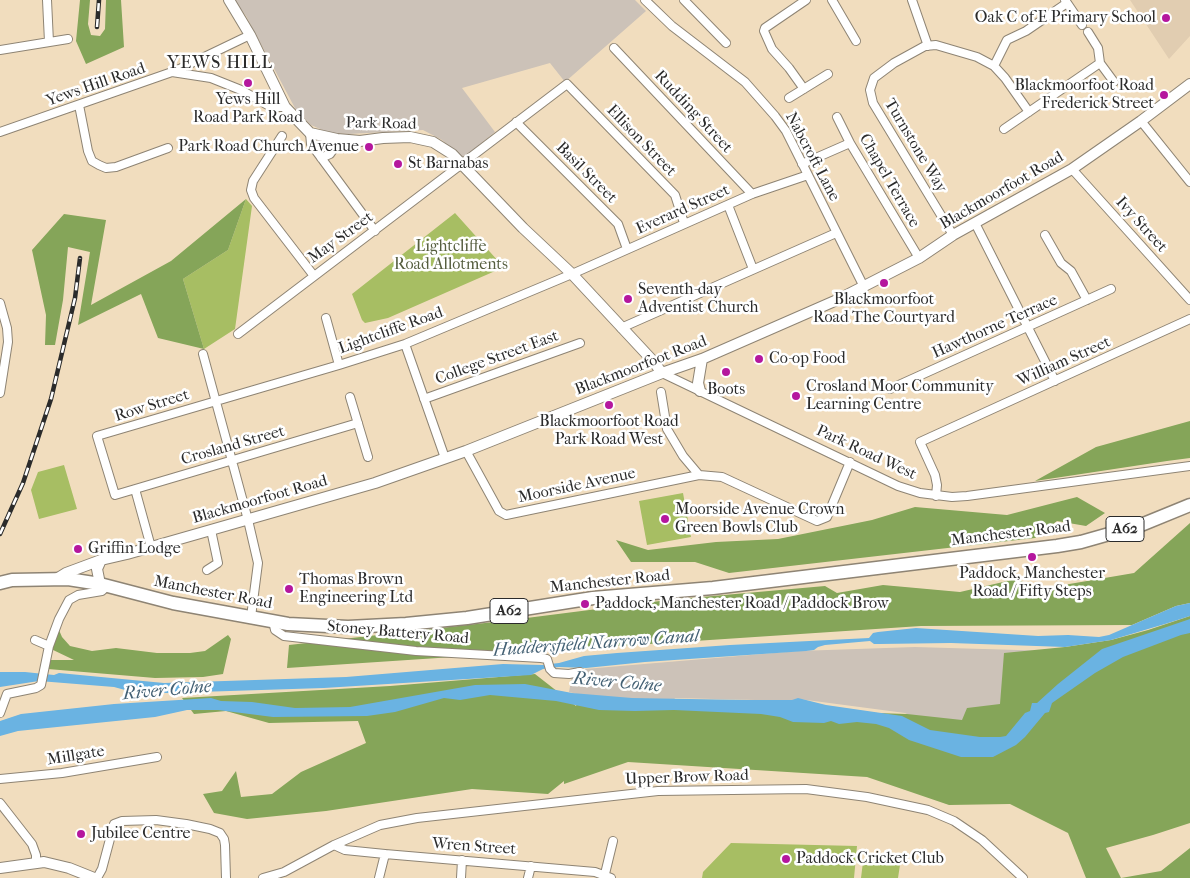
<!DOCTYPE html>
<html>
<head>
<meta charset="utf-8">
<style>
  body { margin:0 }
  canvas { display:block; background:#f1ddbe }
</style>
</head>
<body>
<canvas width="1190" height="878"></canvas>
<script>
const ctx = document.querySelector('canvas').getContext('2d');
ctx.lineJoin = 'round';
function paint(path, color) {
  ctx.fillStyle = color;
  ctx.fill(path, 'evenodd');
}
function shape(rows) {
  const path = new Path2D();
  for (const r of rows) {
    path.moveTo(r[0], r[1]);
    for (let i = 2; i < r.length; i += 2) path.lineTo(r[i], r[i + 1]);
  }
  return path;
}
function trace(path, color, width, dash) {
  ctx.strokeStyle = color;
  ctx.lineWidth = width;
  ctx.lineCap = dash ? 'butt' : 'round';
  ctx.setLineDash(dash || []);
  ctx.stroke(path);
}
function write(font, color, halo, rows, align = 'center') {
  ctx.font = font + ' "IM FELL French Canon",serif';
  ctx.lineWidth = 5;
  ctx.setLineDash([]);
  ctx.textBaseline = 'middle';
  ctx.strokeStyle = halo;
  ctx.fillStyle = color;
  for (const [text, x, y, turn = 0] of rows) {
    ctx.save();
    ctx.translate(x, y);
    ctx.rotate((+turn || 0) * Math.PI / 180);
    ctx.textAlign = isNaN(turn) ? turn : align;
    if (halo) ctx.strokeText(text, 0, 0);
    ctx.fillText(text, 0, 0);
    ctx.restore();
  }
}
const built = shape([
  [1130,0,1190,0,1190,36,1169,59]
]);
const industrial = shape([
  [234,0,635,0,646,11,565,82,550,63,462,88,495,132,462,159,442,140,423,130,349,134,329,133,311,125,296,110,246,16],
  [915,647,1052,651,1086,662,954,737,905,713,799,699,795,701,675,698,673,702,581,695,569,692,573,670,798,651]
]);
const green = shape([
  [246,199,252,206,235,329,204,349,183,279,228,250],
  [455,213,499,262,502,268,388,318,365,323,362,320,352,294],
  [64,465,77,509,39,519,31,490,38,472],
  [683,493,691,537,647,545,639,501],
  [731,843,857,846,854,878,702,878,703,872],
  [863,862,900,865,898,878,861,878]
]);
const forest = shape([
  [80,0,90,0,88,24,91,35,100,36,105,29,106,0,121,0,124,47,86,64,76,41],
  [246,199,228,250,183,279,204,349,158,338,141,294,78,325,90,252,68,247,63,300,55,345,45,345,46,315,32,250,64,214,106,220,91,305,171,261],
  [1190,421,1190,458,1167,461,1035,481,1096,447],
  [1077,497,1105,513,1086,526,1057,521,1035,538,729,573,695,562,631,562,616,540,648,550,716,542,778,539,872,520,915,507,1007,515],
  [1190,523,1190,603,1176,606,1132,625,921,626,287,668,289,645,503,621,668,600,825,586,837,593,883,585,960,592,1016,579,1040,589,1134,573],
  [1190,616,1190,823,1153,835,1106,848,1121,878,1161,871,1190,848,1190,878,1086,878,1068,833,1010,804,949,805,867,777,628,762,564,784,564,781,548,794,472,789,326,811,247,819,214,813,203,794,222,791,236,771,241,797,272,794,301,772,366,743,358,721,269,723,226,711,194,714,182,698,390,686,535,674,576,706,577,703,907,714,962,720,967,708,1000,704,1004,653,1065,647,1111,640,1148,630],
  [59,630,62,637,70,646,92,651,116,648,157,653,190,653,205,651,228,635,231,639,223,674,203,677,155,678,48,669,49,660,74,660,51,649]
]);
const water = shape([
  [1190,603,1190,616,1165,624,1111,640,1065,647,951,643,879,644,874,644,870,641,825,645,818,647,814,650,806,651,645,662,586,668,559,667,543,669,531,675,324,688,167,693,125,690,114,687,39,681,0,687,0,672,25,672,54,675,59,673,164,683,346,677,503,664,542,665,559,663,584,656,617,653,730,645,869,638,873,633,878,632,916,628,1038,636,1068,635,1099,637,1109,635,1176,606],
  [1190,619,1190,633,1181,635,1123,657,1095,673,1052,703,1049,712,1045,713,1025,737,1016,745,993,757,961,757,909,740,889,728,876,724,857,722,839,724,831,721,824,723,793,722,780,717,761,714,674,710,635,711,599,710,556,701,490,695,460,700,444,698,395,712,367,716,273,717,218,710,187,710,155,717,18,731,0,736,0,721,21,714,114,704,211,698,221,701,252,702,295,708,350,707,475,685,525,684,572,693,632,698,747,700,792,700,798,698,826,705,902,716,930,730,980,737,1000,737,1006,736,1025,713,1030,711,1032,703,1037,703,1058,684,1102,649]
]);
const minor = shape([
  [47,0,49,42],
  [645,0,672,26,745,82,775,116,786,131,864,287],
  [684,0,726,43],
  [832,0,856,41],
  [912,0,928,46],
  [1065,0,1082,25],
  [1088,32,1098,48,1100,63,1114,82],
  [614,48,752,194],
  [0,50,68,39],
  [994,66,1007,40,1026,31,1067,3],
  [173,72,250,35],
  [804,89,789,68,772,49,764,31,765,28,806,0],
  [789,98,828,74],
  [79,105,88,151,92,161,99,165,106,168,116,167,168,148],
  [837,117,850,143,919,258],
  [1141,121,1190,182],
  [516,122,618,224,627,249],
  [1004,129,1100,63],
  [0,132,172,72,211,78,241,90,271,107,285,107],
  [310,133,311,144,375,231],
  [282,136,253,181,251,190,254,198,314,276],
  [321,158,330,154,335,147,337,139],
  [802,164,850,143],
  [1072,169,1190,300],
  [728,205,753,269],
  [975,223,1055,381],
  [953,235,873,103,870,90,874,78,894,63,925,46,936,45,977,57,994,66,1005,78,1029,112],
  [1045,235,1061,263,1071,271,1087,300],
  [0,303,7,328,8,342,0,393],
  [326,318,339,365],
  [621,328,836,233],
  [238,334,567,84,675,195,684,223],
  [405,344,445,458],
  [203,354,248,520,258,563,251,617],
  [662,373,898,486,920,493,952,497,967,496,1190,466],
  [890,389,1111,289],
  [661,392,667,429,683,456,699,475],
  [350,397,368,457],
  [424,399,580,343],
  [358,423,115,495,97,436,339,365,405,344,572,274,752,194,808,175],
  [466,451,499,511,506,515,699,475,722,477,817,521,827,517,850,462],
  [135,489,151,547],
  [936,496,937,485,935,475,920,442,1190,319],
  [207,570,218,563,211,530],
  [273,621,275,630,284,636,416,651,541,658,547,659,550,669,554,673,569,674,580,672],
  [35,640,49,646],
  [0,713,7,694,36,688,41,685,49,646,59,619,69,600,78,595,102,591,107,586],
  [0,779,62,773,157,757],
  [0,803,32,844,36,855,36,863],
  [334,845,345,850,385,854,595,872,611,878],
  [97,878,102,869,114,824,122,821,156,820,186,824,210,829,220,833,224,839,225,845,226,878],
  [263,878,284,872,334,845,380,825,417,818,658,791,806,789,867,797,928,810,954,821,982,840,1023,878],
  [379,878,385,854],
  [461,878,462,860],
  [528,878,531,866],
  [604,878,613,841]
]);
const tertiary = shape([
  [229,0,250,35,285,107,310,133,337,139,360,141,383,138,410,137,433,142,452,154,523,228,572,274,653,361,662,373],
  [700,391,698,383,702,359],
  [58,578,66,573,101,560,127,554,375,483,466,451,662,373,702,359,837,300,919,258,953,235,1072,169,1141,121,1190,84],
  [100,584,97,569,101,560],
  [0,868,44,862,69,868,94,878]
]);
const primary = shape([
  [0,583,12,580,68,579,100,584,173,603,288,624,348,627,406,624,467,618,593,598,713,588,1057,546,1081,542,1141,525,1190,505]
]);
const rail = shape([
  [97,27,99,0],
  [0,534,23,483,51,399,75,298,80,258]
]);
const markers = [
  [1166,18,5,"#b5179e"],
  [248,83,5,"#b5179e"],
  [1164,95,5,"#b5179e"],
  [369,147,5,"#b5179e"],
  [398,164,5,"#b5179e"],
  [884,283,5,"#b5179e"],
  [628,299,5,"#b5179e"],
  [759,359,5,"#b5179e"],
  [726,372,5,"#b5179e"],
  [796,396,5,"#b5179e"],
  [609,405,5,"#b5179e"],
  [665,519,5,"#b5179e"],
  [78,549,5,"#b5179e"],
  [1032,557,5,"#b5179e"],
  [289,589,5,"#b5179e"],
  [585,604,5,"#b5179e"],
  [81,834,5,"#b5179e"],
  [786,859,5,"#b5179e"]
];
const shields = [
  [1125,529,38],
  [509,611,38]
];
const shieldNames = [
  ["A62",1125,529],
  ["A62",509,611]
];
const poiNames = [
  ["Oak C of E Primary School",1156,18,"right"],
  ["Blackmoorfoot Road",1154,86,"right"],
  ["Frederick Street",1154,104,"right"],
  ["Yews Hill",248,100,"center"],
  ["Road Park Road",248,118,"center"],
  ["Park Road Church Avenue",359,147,"right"],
  ["St Barnabas",408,164],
  ["Seventh-day",638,290],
  ["Adventist Church",638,308],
  ["Blackmoorfoot",884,300,"center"],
  ["Road The Courtyard",884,318,"center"],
  ["Co-op Food",769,359],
  ["Crosland Moor Community",806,387],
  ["Learning Centre",806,405],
  ["Boots",726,390,"center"],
  ["Blackmoorfoot Road",609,422,"center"],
  ["Park Road West",609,440,"center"],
  ["Moorside Avenue Crown",675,510],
  ["Green Bowls Club",675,528],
  ["Griffin Lodge",88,549],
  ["Paddock, Manchester",1032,574,"center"],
  ["Road / Fifty Steps",1032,592,"center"],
  ["Thomas Brown",299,580],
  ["Engineering Ltd",299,598],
  ["Paddock, Manchester Road / Paddock Brow",595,604],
  ["Jubilee Centre",91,834],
  ["Paddock Cricket Club",796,859]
];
const streetNames = [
  ["Yews Hill Road",96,85,-19],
  ["Rudding Street",693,112,47],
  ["Park Road",381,124,1],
  ["Ellison Street",641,141,46],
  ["Turnstone Way",915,146,59],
  ["Nabcroft Lane",812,157,62],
  ["Basil Street",586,173,45],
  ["Chapel Terrace",889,181,60],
  ["Blackmoorfoot Road",1002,191,-30],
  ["Everard Street",683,210,-24],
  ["Ivy Street",1141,225,48],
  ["May Street",341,238,-36],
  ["Hawthorne Terrace",995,327,-24],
  ["Lightcliffe Road",391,331,-20],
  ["College Street East",497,358,-20],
  ["William Street",1064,362,-24],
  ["Blackmoorfoot Road",641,366,-21],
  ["Row Street",152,406,-17],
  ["Crosland Street",233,446,-16],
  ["Park Road West",866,453,25],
  ["Moorside Avenue",577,486,-12],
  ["Blackmoorfoot Road",260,500,-16],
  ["Manchester Road",1011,534,-7],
  ["Manchester Road",610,582,-6],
  ["Manchester Road",213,593,11],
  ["Stoney Battery Road",398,633,5],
  ["Millgate",76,756,-9],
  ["Upper Brow Road",687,778,-2],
  ["Wren Street",474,847,4]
];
const parkNames = [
  ["Lightcliffe",451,247],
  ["Road Allotments",451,265]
];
const neighbourhoodNames = [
  ["YEWS HILL",220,64]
];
const waterNames = [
  ["Huddersfield Narrow Canal",596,644,-4],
  ["River Colne",617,683,5],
  ["River Colne",167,691,-5]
];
paint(built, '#e1cdb1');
paint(industrial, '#ccc2b8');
paint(green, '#a7be63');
paint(forest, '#85a559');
paint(water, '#6ab3e2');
trace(minor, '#8e8474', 10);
trace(tertiary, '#8e8474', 12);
trace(primary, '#8e8474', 15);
trace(minor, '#fff', 8);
trace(tertiary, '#fff', 10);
trace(primary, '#fff', 12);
trace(rail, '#2b2b2b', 4.5);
trace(rail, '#fff', 2.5, [8]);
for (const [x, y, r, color] of markers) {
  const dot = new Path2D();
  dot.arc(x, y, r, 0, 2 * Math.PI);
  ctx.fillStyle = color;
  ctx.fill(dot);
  trace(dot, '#fff', 2);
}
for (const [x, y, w] of shields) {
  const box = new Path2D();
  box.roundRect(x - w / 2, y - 12.5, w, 25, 4);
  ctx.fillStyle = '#fff';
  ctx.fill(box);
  trace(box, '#2b2b2b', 1);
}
write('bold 15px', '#2b2b2b', null, shieldNames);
write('16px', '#2b2b2b', '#fff', poiNames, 'left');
write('16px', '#2b2b2b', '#fff', streetNames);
write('16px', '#565e3f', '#fff', parkNames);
ctx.letterSpacing = '1px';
write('18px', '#2b2b2b', '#fff', neighbourhoodNames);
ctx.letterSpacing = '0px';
write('italic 18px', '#446174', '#fff', waterNames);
</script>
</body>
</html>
